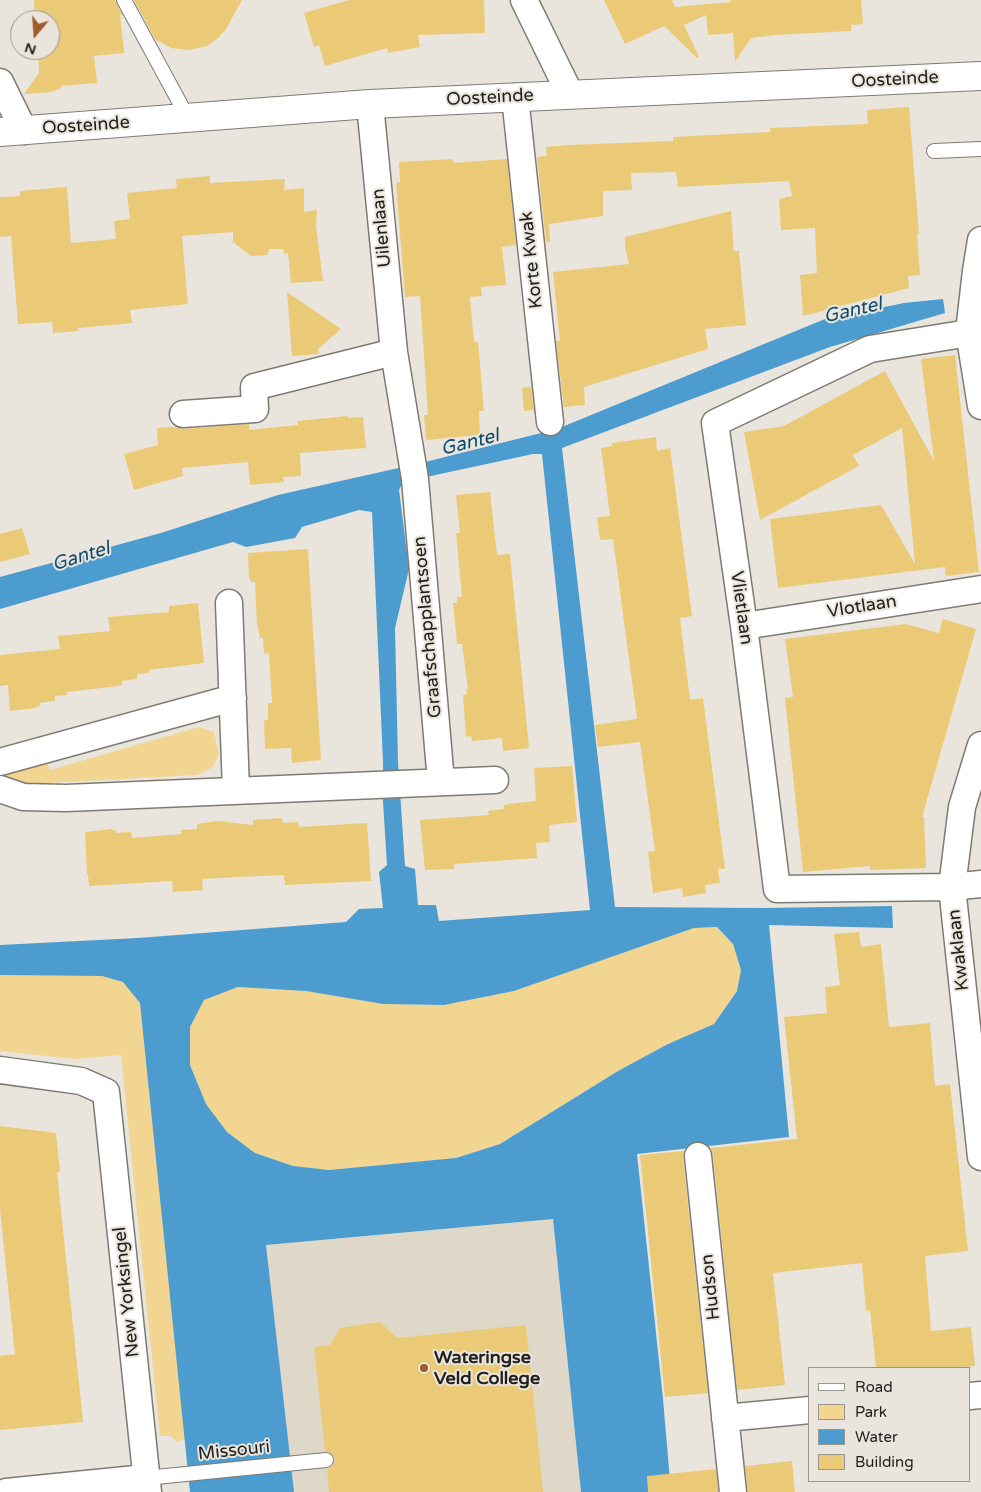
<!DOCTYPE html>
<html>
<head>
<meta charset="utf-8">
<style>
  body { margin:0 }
  #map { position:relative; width:981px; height:1492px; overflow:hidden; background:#e9e5dc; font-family:"Varela Round",sans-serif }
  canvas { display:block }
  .legend { position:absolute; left:808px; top:1367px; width:162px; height:115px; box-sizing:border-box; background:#e9e5dc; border:1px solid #99968f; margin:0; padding:6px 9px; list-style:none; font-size:15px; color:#21201c }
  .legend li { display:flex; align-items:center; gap:10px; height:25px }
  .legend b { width:25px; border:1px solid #99968f }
  .north { position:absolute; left:10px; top:10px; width:50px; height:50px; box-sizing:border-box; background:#e9e5dc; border:1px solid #99968f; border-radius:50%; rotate:198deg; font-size:14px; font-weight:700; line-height:20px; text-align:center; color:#21201c }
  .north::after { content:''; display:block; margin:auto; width:18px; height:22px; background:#9f5b2d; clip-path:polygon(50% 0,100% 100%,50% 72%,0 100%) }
</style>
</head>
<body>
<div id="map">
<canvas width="981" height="1492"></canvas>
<ul class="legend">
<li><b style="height:6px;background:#fff"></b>Road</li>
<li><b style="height:14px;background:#f1d591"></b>Park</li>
<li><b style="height:14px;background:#4c9ccf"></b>Water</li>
<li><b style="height:14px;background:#ebca77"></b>Building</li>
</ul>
<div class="north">N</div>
</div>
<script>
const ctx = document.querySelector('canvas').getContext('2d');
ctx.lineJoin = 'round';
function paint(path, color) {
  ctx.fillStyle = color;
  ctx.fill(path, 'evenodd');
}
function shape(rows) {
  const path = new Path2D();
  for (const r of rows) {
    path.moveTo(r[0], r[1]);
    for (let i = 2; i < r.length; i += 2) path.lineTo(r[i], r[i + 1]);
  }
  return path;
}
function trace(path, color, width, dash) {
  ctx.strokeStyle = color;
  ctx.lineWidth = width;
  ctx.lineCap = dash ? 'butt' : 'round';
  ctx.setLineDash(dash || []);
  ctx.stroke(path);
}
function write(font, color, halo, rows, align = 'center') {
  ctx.font = font + ' "Varela Round",sans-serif';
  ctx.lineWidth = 4;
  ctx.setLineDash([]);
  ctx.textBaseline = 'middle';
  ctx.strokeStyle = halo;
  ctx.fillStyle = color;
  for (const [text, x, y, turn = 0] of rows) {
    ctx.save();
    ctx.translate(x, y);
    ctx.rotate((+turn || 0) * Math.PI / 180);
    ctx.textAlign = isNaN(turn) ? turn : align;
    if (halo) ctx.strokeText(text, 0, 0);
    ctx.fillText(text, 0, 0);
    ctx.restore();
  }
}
const built = shape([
  [553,1219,581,1492,294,1492,266,1245]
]);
const green = shape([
  [199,727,214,732,219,754,213,767,197,775,28,784,0,775,0,773,47,763,50,770],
  [717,927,733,944,741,970,737,991,714,1024,668,1044,618,1071,500,1144,456,1158,329,1170,293,1166,255,1153,227,1132,206,1104,190,1065,190,1027,204,1000,238,987,306,991,383,1004,444,1005,514,991,694,928],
  [0,975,102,976,123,982,140,1003,185,1439,177,1442,171,1436,160,1436,121,1055,75,1059,0,1051]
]);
const water = shape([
  [943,299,945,313,830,347,562,448,615,907,765,908,892,906,893,928,769,925,789,1137,637,1154,663,1399,671,1492,581,1492,553,1219,266,1245,294,1492,190,1492,140,1003,123,982,102,976,0,975,0,945,138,938,346,922,359,909,383,908,379,872,387,865,383,802,383,762,372,512,359,510,302,527,295,538,246,547,233,542,0,609,0,577,161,533,278,495,421,463,557,429,825,319,904,303],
  [533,454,542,454,590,910,439,921,436,905,418,905,415,869,405,866,398,762,395,628,409,569,399,490,403,482],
  [717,927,733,944,741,970,737,991,714,1024,668,1044,618,1071,500,1144,456,1158,329,1170,293,1166,255,1153,227,1132,206,1104,190,1065,190,1027,204,1000,238,987,306,991,383,1004,444,1005,514,991,694,928]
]);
const building = shape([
  [34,0,115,0,123,16,120,14,124,53,94,56,97,83,61,86,61,88,52,92,24,94,39,73,38,50,50,50,50,20,35,20],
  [134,0,242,0,226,29,218,38,207,46,189,50,171,48,155,39],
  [349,0,484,0,485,33,418,35,420,47,388,53,387,48,325,66,319,45,314,47,304,13],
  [604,0,672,0,675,7,731,2,730,0,861,0,863,24,851,25,851,31,775,35,751,38,735,62,733,33,708,35,706,15,684,25,699,57,697,58,664,26,625,44],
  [909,107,919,234,917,234,920,275,908,276,909,288,803,316,800,275,817,273,815,228,781,230,779,199,792,196,789,181,678,187,676,172,631,173,632,190,603,191,603,216,549,224,550,242,546,242,537,157,547,156,546,147,569,145,673,141,673,137,770,132,770,128,868,124,867,110],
  [453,159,453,163,507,159,516,245,502,247,506,285,481,287,482,296,470,297,474,342,478,342,484,411,479,411,480,435,426,440,424,415,428,415,420,296,405,297,396,183,400,182,399,162],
  [210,176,210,183,285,179,284,190,304,188,304,212,317,210,316,226,323,281,291,283,288,253,284,254,283,249,269,249,268,255,251,256,233,242,233,232,182,236,188,304,130,310,132,323,78,328,78,331,53,333,52,322,18,324,11,236,0,237,0,197,20,196,20,191,67,187,71,243,116,239,114,221,130,219,127,193,177,188,176,179],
  [731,211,734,251,739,251,746,325,705,329,708,349,584,387,585,405,564,407,556,341,560,341,553,272,629,264,625,247,625,237],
  [287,292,341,329,318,349,319,354,292,356],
  [955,355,979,572,946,576,945,567,778,588,770,519,881,505,915,564,902,428,853,455,859,466,760,520,744,432,784,426,885,371,934,461,921,359],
  [531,387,534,410,524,411,522,388],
  [348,416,348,418,363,417,366,448,300,453,301,476,283,477,284,482,250,485,248,462,182,468,183,476,134,490,124,454,158,445,157,428,175,427,184,429,249,424,249,430,298,425,297,421],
  [656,437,657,451,670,448,692,616,680,618,690,700,703,698,725,869,718,869,720,883,705,885,706,893,683,897,682,888,653,893,648,852,655,851,640,742,598,747,595,725,637,719,613,539,600,540,597,517,610,516,601,448,612,446,612,443],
  [490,492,497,555,510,554,529,748,503,751,502,738,472,741,471,736,466,737,463,695,467,694,466,689,468,689,462,644,457,644,453,603,457,603,457,597,462,597,456,533,460,533,456,495],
  [22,528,30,554,0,562,0,534],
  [308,549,321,760,292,763,291,748,265,749,264,721,268,719,268,703,272,703,269,653,264,654,263,638,260,638,257,624,255,582,251,582,250,579,249,579,248,553],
  [198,603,204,663,149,670,149,673,137,674,137,679,122,681,122,685,119,686,67,692,67,695,55,696,55,701,40,703,40,706,37,707,37,708,10,711,8,685,0,686,0,655,60,649,58,636,110,631,108,617,169,612,169,606],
  [943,619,976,629,922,817,924,817,926,868,870,870,870,866,803,872,785,698,793,697,785,639,906,624,939,633],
  [572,766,577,822,549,825,550,842,536,843,537,858,454,864,454,869,425,870,420,820,489,815,488,811,504,809,504,805,507,805,507,804,536,801,534,768],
  [282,818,283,823,298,822,299,827,367,823,371,881,285,885,284,875,238,877,202,879,203,890,173,892,172,881,89,886,88,874,87,874,85,832,112,829,112,830,115,830,116,833,131,832,132,838,157,836,181,834,181,830,197,829,197,824,217,821,253,825,253,820],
  [859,932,861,947,881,944,889,1027,930,1023,935,1086,950,1084,968,1251,925,1256,931,1331,971,1327,975,1366,950,1368,876,1368,870,1310,866,1311,862,1263,773,1273,785,1385,737,1390,713,1154,711,1148,797,1139,784,1017,827,1013,825,987,840,985,834,934],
  [0,1126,56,1133,60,1172,57,1172,83,1422,0,1430,0,1356,15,1354,0,1210],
  [684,1151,683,1158,708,1393,665,1397,640,1155],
  [380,1322,397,1338,526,1325,543,1492,329,1492,327,1469,331,1467,334,1464,335,1459,330,1452,325,1451,314,1347,330,1345,340,1328],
  [792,1461,795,1492,748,1492,745,1466],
  [716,1469,718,1492,648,1492,647,1476]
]);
const lane = shape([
  [124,0,188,118],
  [934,151,981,149],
  [146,1478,326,1460]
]);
const street = shape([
  [524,0,570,94],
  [0,82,24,131],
  [515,97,550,422],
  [370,104,394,352,415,479,441,782],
  [981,240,976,271,969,332,981,406],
  [981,331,870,349,715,423,744,626,777,889,952,887,981,884],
  [183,414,255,409,254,387,394,352],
  [229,603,236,790],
  [744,626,981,589],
  [981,745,962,807,952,887,981,1157],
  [0,762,233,698],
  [0,789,23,797,66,798,495,780],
  [0,1070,81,1081,106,1092,148,1492],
  [698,1156,733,1492],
  [970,1396,981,1395],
  [725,1418,810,1410],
  [6,1492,146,1478]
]);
const secondary = shape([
  [0,132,370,104,981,76]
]);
const markers = [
  [424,1368,5,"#9f5b2d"]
];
const streetNames = [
  ["Oosteinde",895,80,-3],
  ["Oosteinde",490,98,-3],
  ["Oosteinde",86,126,-4],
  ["Uilenlaan",382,228,-95],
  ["Korte Kwak",532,260,-96],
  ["Vlotlaan",862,607,-9],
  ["Vlietlaan",741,608,82],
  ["Graafschapplantsoen",428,627,-95],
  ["Kwaklaan",959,950,-96],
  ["Hudson",711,1287,-96],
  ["New Yorksingel",127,1292,-96],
  ["Missouri",234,1451,-6]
];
const poiNames = [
  ["Wateringse",434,1358],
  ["Veld College",434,1379]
];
const waterNames = [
  ["Gantel",853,311,-13],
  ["Gantel",470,443,-14],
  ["Gantel",81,557,-17]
];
paint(built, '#dfd8c8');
paint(green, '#f1d591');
paint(water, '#4c9ccf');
paint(building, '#ebca77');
trace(lane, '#7f7b73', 16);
trace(street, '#7f7b73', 29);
trace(secondary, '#7f7b73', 30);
trace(lane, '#fff', 14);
trace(street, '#fff', 26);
trace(secondary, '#fff', 28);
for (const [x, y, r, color] of markers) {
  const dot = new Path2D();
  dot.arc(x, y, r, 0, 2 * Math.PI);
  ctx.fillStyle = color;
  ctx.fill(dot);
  trace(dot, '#e9e5dc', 2);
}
write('18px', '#21201c', '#e9e5dc', streetNames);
write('bold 18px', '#21201c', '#e9e5dc', poiNames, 'left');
write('italic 19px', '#0a4a6d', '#e9e5dc', waterNames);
</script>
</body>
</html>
